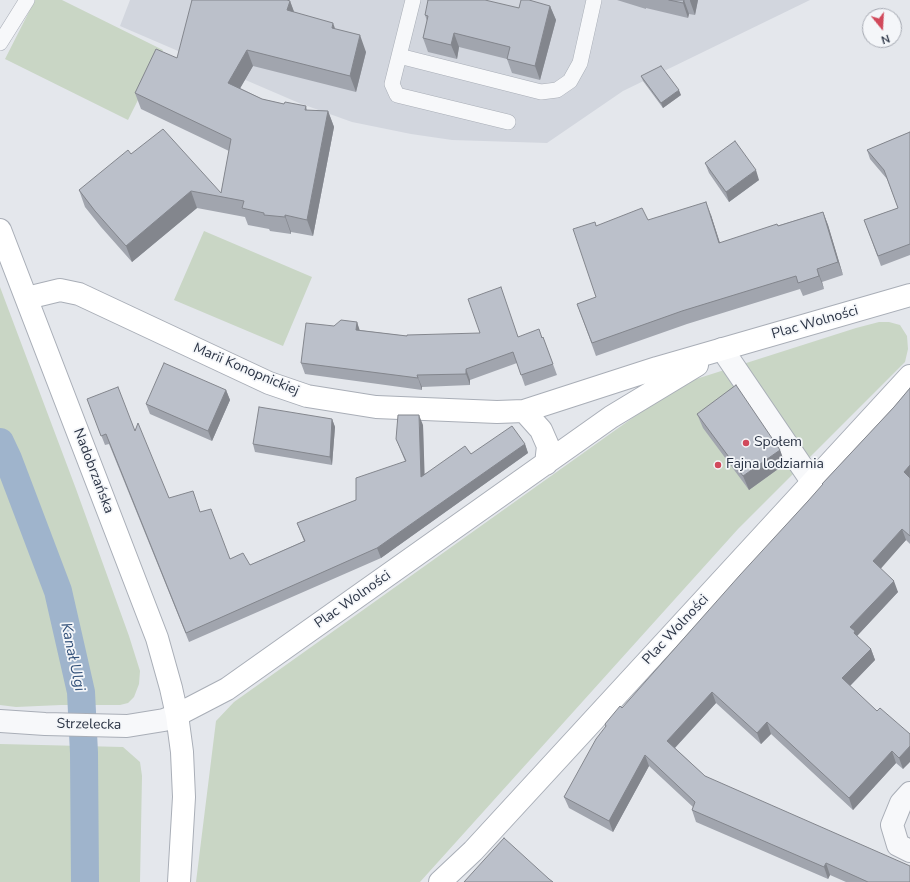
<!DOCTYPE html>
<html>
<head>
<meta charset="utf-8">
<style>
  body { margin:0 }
  #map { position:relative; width:910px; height:882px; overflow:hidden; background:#e4e7ec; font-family:"Nunito Sans",sans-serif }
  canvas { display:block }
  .north { position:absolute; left:862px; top:8px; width:40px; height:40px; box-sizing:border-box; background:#f4f6f9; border:1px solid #a4a8b1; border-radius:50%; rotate:162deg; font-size:11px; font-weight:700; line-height:16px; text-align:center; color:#2b3445 }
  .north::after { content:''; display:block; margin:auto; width:14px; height:18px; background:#d1495b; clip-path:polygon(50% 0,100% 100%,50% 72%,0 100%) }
</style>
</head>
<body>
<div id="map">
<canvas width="910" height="882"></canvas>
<div class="north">N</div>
</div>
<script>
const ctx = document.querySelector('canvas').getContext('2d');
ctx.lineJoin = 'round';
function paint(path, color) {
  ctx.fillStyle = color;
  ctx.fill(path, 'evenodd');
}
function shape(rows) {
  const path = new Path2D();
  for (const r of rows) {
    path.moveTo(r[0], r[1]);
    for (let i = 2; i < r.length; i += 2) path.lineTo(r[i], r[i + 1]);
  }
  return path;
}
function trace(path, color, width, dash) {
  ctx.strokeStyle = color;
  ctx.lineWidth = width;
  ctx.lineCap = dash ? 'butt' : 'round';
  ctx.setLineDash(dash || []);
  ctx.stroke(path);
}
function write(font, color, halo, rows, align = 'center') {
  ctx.font = font + ' "Nunito Sans",sans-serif';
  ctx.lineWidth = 3.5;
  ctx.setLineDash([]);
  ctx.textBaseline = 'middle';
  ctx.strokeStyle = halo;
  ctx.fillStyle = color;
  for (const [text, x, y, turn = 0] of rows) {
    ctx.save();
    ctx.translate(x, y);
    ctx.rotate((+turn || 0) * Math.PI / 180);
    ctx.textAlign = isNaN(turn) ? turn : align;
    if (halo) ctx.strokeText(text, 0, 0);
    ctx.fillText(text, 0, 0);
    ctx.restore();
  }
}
const built = shape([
  [130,0,810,0,623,91,547,143,452,140,411,134,352,122,299,103,120,26]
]);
const green = shape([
  [35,0,62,0,163,50,128,120,5,59],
  [204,231,312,277,283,346,174,300],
  [0,287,76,489,129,636,140,671,139,684,134,697,128,703,120,705,61,705,16,707,0,705],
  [879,322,889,322,900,325,907,336,908,349,905,362,738,529,420,882,196,882,216,721,234,702,666,394,693,380,856,328],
  [0,744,123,747,140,762,142,776,140,882,0,882]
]);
const canal = shape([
  [0,442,8,459,58,591,81,692,84,753,85,882]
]);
const lane = shape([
  [413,0,399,56,541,92,557,90,570,81,580,63,594,0],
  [0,43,27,0],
  [399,56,392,84,397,95,508,122]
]);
const street = shape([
  [722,349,813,483],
  [0,721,45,724,127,726,164,720,177,715],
  [910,793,901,803,892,825,898,845,910,851]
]);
const secondary = shape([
  [0,230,157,638,171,688,177,715,182,752,184,797,179,882],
  [27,298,60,290,79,294,269,383,307,396,376,407,497,412,524,411,657,368,910,295],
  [524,411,541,430,548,446,546,464],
  [177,715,227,689,611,417,697,365],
  [440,882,473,851,910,376]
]);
const wall = shape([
  [617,0,698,0,695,15,689,14,688,18,646,8,646,9],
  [290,1,294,12,335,29,366,52,356,92,253,66,240,88,262,99,284,104,306,106,307,110,328,111,334,127,313,236,291,232,291,234,270,231,269,229,248,225,245,217,197,208,132,262,101,227,85,207,79,190,131,154,221,193,229,151,141,109,135,93,177,58],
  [550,6,556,20,540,80,512,73,507,59,459,47,457,59,428,52,423,38,427,21,425,15],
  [641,76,681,95,663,108,643,81],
  [910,132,910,255,881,266,864,220,898,208,887,179,870,159,867,150],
  [705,163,759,180,729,202,709,173],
  [823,212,828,225,843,275,822,282,824,289,803,296,800,289,687,324,596,356,577,304,596,297,597,226,648,220,711,215,720,243],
  [357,322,359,330,407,336,543,337,557,375,525,386,517,363,470,380,470,385,422,387,422,390,305,374,301,363],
  [910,388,910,544,906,540,880,568,898,592,857,636,871,649,875,660,850,686,877,711,910,734,903,769,896,763,853,810,771,734,761,744,716,703,675,748,705,776,910,882,846,882,830,875,828,879,696,822,692,810,693,807,649,766,613,832,569,808,564,797,606,726,605,724,622,708,808,501,823,485,822,484,894,407],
  [226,390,230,400,212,441,150,414,146,404],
  [87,399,135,431,169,498,200,512,230,559,250,565,304,541,297,523,356,500,405,461,396,439,423,425,424,474,471,454,525,444,528,453,381,558,189,642,109,444,105,445],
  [697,414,780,450,785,464,749,490,703,428],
  [332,419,335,427,332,465,255,452,253,444]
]);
const shadedWall = shape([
  [684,0,689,14,688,18,683,3],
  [690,0,698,0,695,15,690,1],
  [290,1,296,17,287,10],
  [550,6,556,20,540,80,535,66],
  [333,23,339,39,332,28],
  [454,33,459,47,457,59,451,45],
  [360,35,366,52,356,92,350,76],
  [247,50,253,66,234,99,228,83],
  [679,90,681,95,663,108,661,103],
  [328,111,334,127,313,236,307,220],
  [756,170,759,180,729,202,726,192],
  [191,191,197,208,132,262,126,246],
  [706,202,711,215,724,256,719,243],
  [823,212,828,225,843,275,838,262],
  [285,215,291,232,291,234,285,217],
  [817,269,822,282,824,289,819,276],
  [357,322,361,334,356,330],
  [466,369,470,380,470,385,466,374],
  [417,375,422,387,422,390],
  [226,390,230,400,212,441,208,431],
  [419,415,423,425,425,486,421,477],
  [332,419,335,427,332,465,330,457],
  [525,444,528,453,381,558,377,548],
  [780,450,785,464,749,490,743,476],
  [910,465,910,481,904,472],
  [902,529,906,540,877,573,873,561],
  [894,581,898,592,857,636,860,643,850,627],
  [871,649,875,660,846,690,842,678],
  [712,692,716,703,671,752,667,741],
  [767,722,771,734,761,744,757,733],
  [910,746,910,762,903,769,899,758],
  [892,751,896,763,853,810,849,798],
  [645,755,649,766,613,832,609,821],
  [826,863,830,875,828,879,824,867]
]);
const building = shape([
  [192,0,287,0,290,1,287,10,333,23,332,28,360,35,350,76,247,50,228,83,262,99,284,104,285,102,306,106,305,110,328,111,307,220,285,215,285,217,264,215,264,213,242,208,244,201,191,191,126,246,95,211,79,190,128,150,131,154,163,129,221,193,231,139,135,93,156,49,177,58,192,0],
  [428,0,485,0,519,8,521,0,529,0,550,6,535,66,507,59,510,47,454,33,451,45,423,38,428,16,425,15,428,0],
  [669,0,684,0,683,3,669,0],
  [661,66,679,90,661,103,641,76,661,66],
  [910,132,910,244,878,256,864,220,898,208,884,170,867,150,910,132],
  [735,141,756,170,726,192,705,163,735,141],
  [706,202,719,243,777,224,778,226,823,212,838,262,817,269,819,276,798,283,796,276,682,311,592,343,577,304,596,297,573,229,595,222,596,226,642,208,648,220,706,202],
  [501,287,518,337,539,329,542,338,543,337,553,364,521,375,513,352,466,369,466,374,417,375,418,378,301,363,306,323,334,326,341,320,357,322,356,330,407,336,407,335,480,333,468,299,501,287],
  [164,363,226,390,208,431,146,404,164,363],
  [736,385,780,450,743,476,697,414,736,385],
  [118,387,135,431,138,423,169,498,193,491,200,512,211,509,230,559,243,553,250,565,305,541,297,523,356,500,356,478,406,461,396,439,398,415,419,415,421,477,465,446,471,454,512,426,525,444,377,548,186,633,106,434,101,436,87,399,118,387],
  [910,388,910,465,904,472,910,478,910,536,902,529,873,561,894,581,850,627,855,631,854,633,871,649,842,678,877,711,880,708,910,734,910,746,899,758,892,751,849,798,767,722,757,733,712,692,667,741,705,776,910,866,910,882,868,882,826,863,824,867,692,810,695,802,645,755,609,821,564,797,596,739,606,726,605,724,620,706,622,708,740,575,808,501,823,484,822,484,894,407,910,388],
  [259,407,332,419,330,457,253,444,259,407],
  [504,838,549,879,553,882,464,882,504,838]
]);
const markers = [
  [746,443,4,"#d1495b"],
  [718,465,4,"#d1495b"]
];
const streetNames = [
  ["Plac Wolności",815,323,-16],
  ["Marii Konopnickiej",246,370,23],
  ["Nadobrzańska",93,471,69],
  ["Plac Wolności",353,600,-35],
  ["Plac Wolności",676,630,-47],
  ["Strzelecka",89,725,1]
];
const poiNames = [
  ["Społem",754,443],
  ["Fajna lodziarnia",726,465]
];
const waterNames = [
  ["Kanał Ulgi",72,657,78]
];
paint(built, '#d2d6de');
paint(green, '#c9d6c5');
trace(canal, '#9fb4cc', 28);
trace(lane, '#a9aeb7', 16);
trace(street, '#a9aeb7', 24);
trace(secondary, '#a9aeb7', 24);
trace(lane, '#f7f8fa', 15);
trace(street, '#f7f8fa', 22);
trace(secondary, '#fff', 22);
paint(wall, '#a1a5ae');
paint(shadedWall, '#83868d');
paint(building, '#bbc0ca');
trace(building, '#83868d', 1);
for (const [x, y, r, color] of markers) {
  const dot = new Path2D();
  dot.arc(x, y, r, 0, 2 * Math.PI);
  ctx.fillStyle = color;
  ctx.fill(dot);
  trace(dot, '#f4f6f9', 1.5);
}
write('14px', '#2b3445', '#f4f6f9', streetNames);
write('14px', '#2b3445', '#f4f6f9', poiNames, 'left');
write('italic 15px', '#34527a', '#f4f6f9', waterNames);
</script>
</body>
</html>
